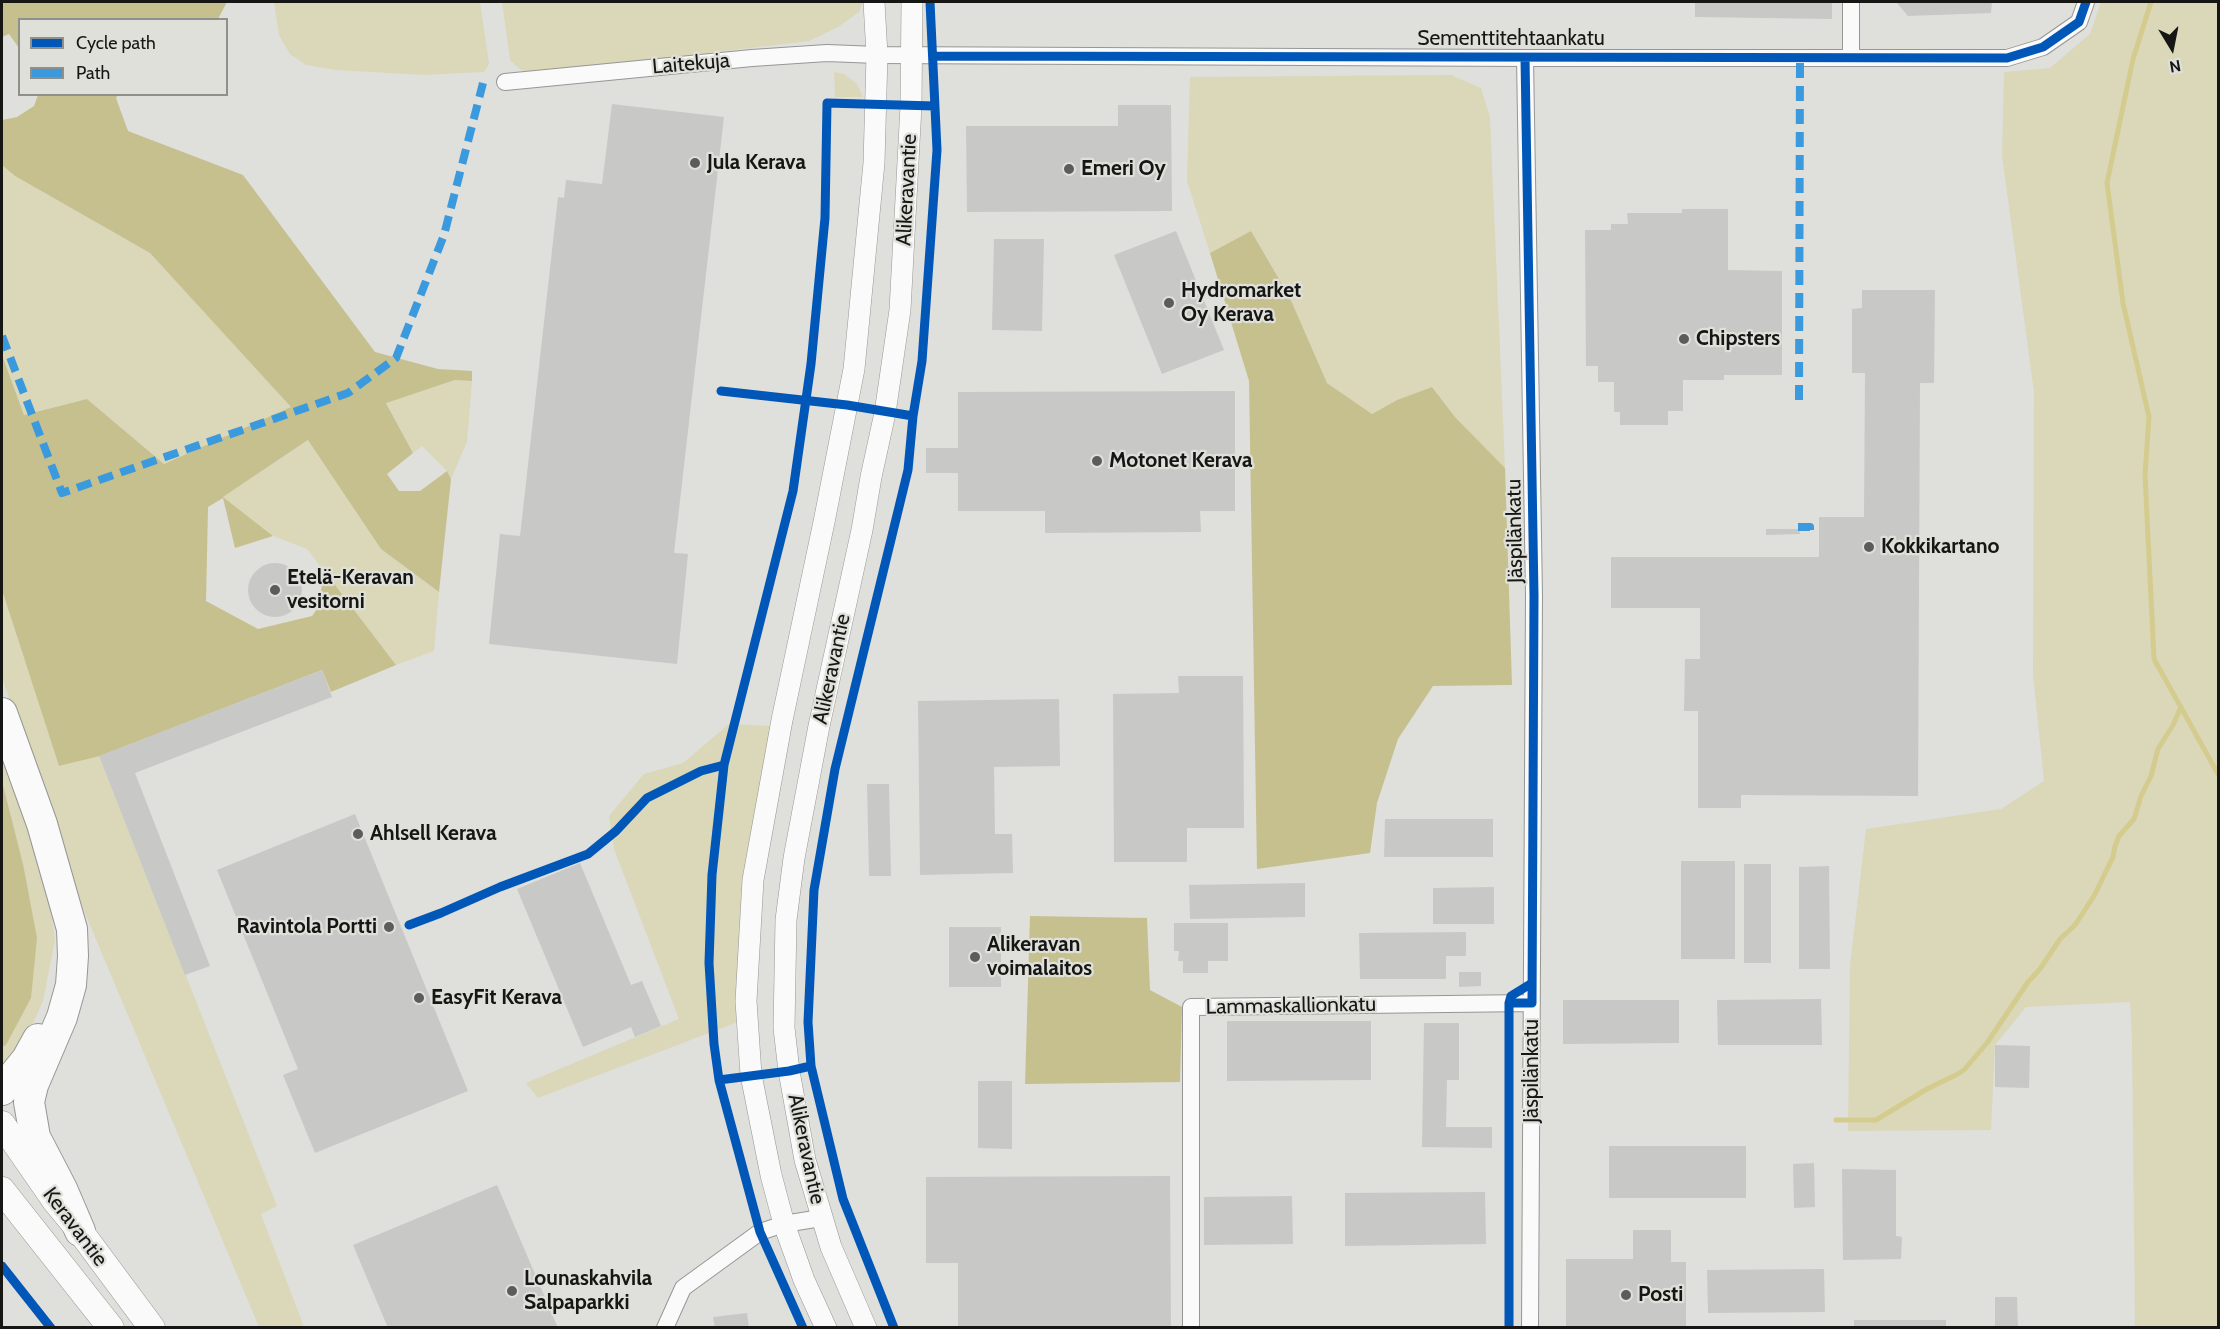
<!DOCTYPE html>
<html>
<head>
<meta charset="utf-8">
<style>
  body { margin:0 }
  #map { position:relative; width:2220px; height:1329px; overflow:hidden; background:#dfdfdc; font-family:Cabin,sans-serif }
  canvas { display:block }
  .frame { position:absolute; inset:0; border:3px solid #161614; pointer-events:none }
  .legend { position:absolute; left:18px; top:18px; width:210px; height:78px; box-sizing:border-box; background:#e0e0db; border:2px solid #8f8f8b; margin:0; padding:8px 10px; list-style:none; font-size:18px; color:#161614 }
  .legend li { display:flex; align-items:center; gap:12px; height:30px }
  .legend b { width:30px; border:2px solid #8f8f8b }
  .north { position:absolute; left:2142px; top:18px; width:60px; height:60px; -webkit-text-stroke:4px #e0e0db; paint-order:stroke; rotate:170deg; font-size:16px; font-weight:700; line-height:24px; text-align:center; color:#161614 }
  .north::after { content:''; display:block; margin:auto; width:21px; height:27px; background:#161614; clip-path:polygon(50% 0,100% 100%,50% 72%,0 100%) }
</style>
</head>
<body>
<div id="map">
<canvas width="2220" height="1329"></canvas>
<div class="frame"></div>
<ul class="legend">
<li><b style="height:8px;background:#0057b8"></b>Cycle path</li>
<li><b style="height:8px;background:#3b9ade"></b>Path</li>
</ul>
<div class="north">N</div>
</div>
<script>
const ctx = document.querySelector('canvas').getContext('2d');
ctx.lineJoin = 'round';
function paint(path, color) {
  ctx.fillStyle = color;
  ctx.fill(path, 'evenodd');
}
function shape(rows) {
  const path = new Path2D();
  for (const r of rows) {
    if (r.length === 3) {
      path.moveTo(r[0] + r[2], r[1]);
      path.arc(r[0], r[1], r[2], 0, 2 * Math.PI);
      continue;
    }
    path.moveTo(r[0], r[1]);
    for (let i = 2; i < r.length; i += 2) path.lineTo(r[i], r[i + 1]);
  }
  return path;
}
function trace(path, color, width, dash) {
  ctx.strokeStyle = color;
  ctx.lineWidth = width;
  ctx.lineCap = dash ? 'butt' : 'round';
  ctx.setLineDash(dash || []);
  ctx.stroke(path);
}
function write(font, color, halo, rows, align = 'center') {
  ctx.font = font + ' Cabin,sans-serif';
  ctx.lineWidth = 4.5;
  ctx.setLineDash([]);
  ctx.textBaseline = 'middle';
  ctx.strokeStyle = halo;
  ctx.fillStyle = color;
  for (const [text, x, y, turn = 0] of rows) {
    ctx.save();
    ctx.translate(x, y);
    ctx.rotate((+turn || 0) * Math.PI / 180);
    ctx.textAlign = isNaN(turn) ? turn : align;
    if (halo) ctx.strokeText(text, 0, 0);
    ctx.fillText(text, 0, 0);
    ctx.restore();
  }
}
const green = shape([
  [274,2,480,2,489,64,484,72,424,75,336,70,306,65,290,54,279,35],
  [502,2,863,2,859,12,838,27,809,41,537,73,521,70,510,60],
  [2101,2,2218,2,2218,1327,2135,1327,2132,1039,2130,1002,2026,1007,1995,1045,1991,1130,1848,1131,1850,966,1866,829,2001,809,2044,781,2033,675,2034,392,2002,155,2004,72,2050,68,2090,34],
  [834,72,844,74,857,84,863,97,835,97],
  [1451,75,1481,88,1490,117,1505,468,1455,417,1432,387,1397,400,1372,414,1327,383,1290,298,1251,231,1210,253,1187,181,1190,77],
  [2,165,15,176,150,253,292,407,164,464,87,399,24,415,2,355],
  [456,380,472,381,467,442,451,479,447,471,422,446,413,453,386,402],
  [309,440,381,549,439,592,434,651,396,665,307,549,273,536,223,497],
  [2,590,59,766,99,756,277,1206,261,1214,304,1327,259,1327,66,868,2,677],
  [729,724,770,726,738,1022,538,1098,526,1083,679,1019,614,849,609,816,644,774,683,763],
  [2,743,48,889,55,940,43,1001,36,1017,20,1047,2,1068,2,1047,6,1045,23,864,2,781]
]);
const forest = shape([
  [2,2,227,2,218,19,20,20,19,48,9,34,2,37],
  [38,95,118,95,116,98,128,131,243,175,375,352,438,369,472,371,472,381,455,380,386,403,413,453,387,474,399,491,420,491,447,471,451,479,439,592,381,549,308,440,223,497,273,536,235,548,223,498,208,507,206,601,258,629,312,616,317,609,325,572,396,665,331,692,322,670,100,756,59,766,2,590,2,355,24,415,87,399,164,464,291,407,150,253,15,176,2,165,2,120,17,117,34,106],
  [1251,231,1290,298,1327,383,1372,414,1397,400,1432,387,1455,417,1505,468,1512,685,1433,686,1398,739,1377,803,1370,853,1257,869,1249,381,1210,253],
  [2,781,23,864,37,938,31,998,6,1045,2,1047],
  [1030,916,1147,918,1150,990,1182,1007,1180,1082,1025,1084]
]);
const stream = shape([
  [2151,2,2133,59,2107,183,2123,303,2149,417,2145,475,2154,659,2218,774],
  [1836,1120,1876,1120,1927,1089,1956,1075,1964,1070,1987,1043,2028,982,2040,969,2060,939,2075,925,2094,896,2113,857,2115,846,2119,836,2134,819,2141,796,2151,776,2158,749,2173,725,2181,707]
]);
const building = shape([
  [1695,2,1832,2,1832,19,1695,17],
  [1896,2,1992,2,1991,13,1908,16],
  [612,104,724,117,674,553,688,554,677,664,489,644,500,534,520,536,558,197,564,198,566,180,602,184],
  [1118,105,1171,105,1172,211,967,212,966,126,1118,126],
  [1682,209,1728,209,1728,270,1782,271,1782,375,1724,375,1724,380,1683,380,1683,411,1668,411,1668,425,1620,425,1620,412,1614,412,1614,382,1598,382,1598,366,1586,366,1585,230,1611,230,1611,224,1628,224,1627,213,1682,213],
  [1176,231,1224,350,1162,374,1114,255],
  [994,239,1044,239,1042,331,992,330],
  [1862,290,1935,290,1934,383,1920,383,1918,796,1741,795,1741,808,1698,808,1698,711,1684,711,1685,659,1700,659,1700,608,1611,608,1611,557,1819,557,1819,517,1864,517,1865,373,1852,373,1852,309,1862,308],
  [1235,391,1235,511,1200,511,1201,532,1045,533,1045,511,958,511,958,473,926,473,926,448,958,448,958,392],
  [1766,529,1799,529,1800,534,1766,535],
  [275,590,27],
  [322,670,332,697,135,773,210,966,185,975,99,756],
  [1178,676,1243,676,1244,828,1187,828,1187,862,1114,862,1113,694,1179,693],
  [1059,699,1060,766,994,767,995,834,1012,834,1013,873,920,875,918,701],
  [867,784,889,784,891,876,869,876],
  [355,814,468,1091,315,1153,283,1075,298,1069,217,870],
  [1385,819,1493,819,1493,857,1384,857],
  [1681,861,1735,861,1735,959,1681,959],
  [580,863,631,985,642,981,661,1026,635,1037,631,1027,583,1047,517,889],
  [1744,864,1771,864,1771,963,1744,963],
  [1829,866,1830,969,1799,969,1799,867],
  [1305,883,1305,917,1190,919,1189,885],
  [1494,887,1494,924,1433,924,1433,888],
  [1174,923,1228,923,1228,961,1208,961,1208,973,1183,973,1183,961,1178,961,1179,951,1174,951],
  [949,927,1001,927,1001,987,949,987],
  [1466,932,1466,956,1446,956,1446,979,1360,979,1359,933],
  [1459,972,1481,972,1481,986,1459,987],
  [1821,999,1822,1045,1718,1045,1717,1000],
  [1563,1000,1679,1000,1679,1043,1563,1044],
  [1227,1021,1371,1021,1371,1080,1227,1081],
  [1424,1023,1459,1023,1459,1080,1447,1080,1446,1127,1492,1127,1492,1148,1422,1147],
  [1995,1045,2030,1046,2029,1088,1995,1087],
  [978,1081,1012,1081,1012,1149,978,1148],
  [1609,1146,1746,1146,1746,1198,1609,1198],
  [1814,1163,1815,1207,1794,1208,1793,1164],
  [1842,1169,1896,1170,1896,1236,1902,1237,1901,1259,1843,1260],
  [1170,1176,1171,1328,958,1328,958,1263,926,1263,926,1177],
  [497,1185,558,1328,388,1328,353,1245],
  [1485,1192,1486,1244,1345,1246,1345,1193],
  [1292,1196,1293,1244,1204,1245,1204,1197],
  [1633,1230,1671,1230,1671,1262,1686,1262,1686,1328,1566,1328,1566,1259,1633,1259],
  [1824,1269,1825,1312,1708,1313,1707,1270],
  [1995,1297,2017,1297,2018,1328,1995,1328],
  [747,1313,749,1328,715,1328,713,1317],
  [1854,1320,1946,1320,1946,1328,1854,1328]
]);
const minor = shape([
  [1851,57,1851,2],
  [1525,58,1534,596,1530,1328],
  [505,82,752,58,827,53,877,55,1525,58,2007,58,2043,47,2079,22,2086,2],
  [665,1328,683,1288,760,1232,784,1224,821,1218],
  [1191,1328,1191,1007,1532,1003]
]);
const tertiary = shape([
  [826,1328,804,1280,784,1224,771,1175,751,1075,746,1001,753,880,782,720,824,522,854,369,874,163,877,55,874,2],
  [866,1328,831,1247,805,1160,789,1071,784,1028,786,920,794,858,819,726,862,530,871,477,885,413,900,310,911,106,912,2]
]);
const primary = shape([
  [2,1124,56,1202,80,1231,152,1328],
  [2,1190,111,1328]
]);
const motorway = shape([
  [2,713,42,824,72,929,73,956,71,985,62,1017,33,1085,29,1102,35,1137,62,1189,80,1231],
  [2,1090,27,1059,38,1039]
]);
const quiet = shape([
  [2,336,62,493,348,393,396,358,444,235,483,83],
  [1799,400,1800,57],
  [1798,527,1810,527,1810,537]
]);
const cycleway = shape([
  [933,56,2007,58,2043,47,2079,22,2086,2],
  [721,391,847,405,913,416],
  [409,925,441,913,500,887,588,854,616,831,647,798,701,771,724,765],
  [1509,1003,1532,1003,1534,596,1525,58],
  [719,1080,789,1071,811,1066],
  [2,1266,51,1328],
  [803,1328,760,1232,719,1080,714,1044,709,963,712,875,724,765,793,491,811,364,825,218,827,103,935,106],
  [894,1328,843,1199,811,1066,808,1022,814,890,835,769,908,470,913,416,922,361,937,150,930,2],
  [1509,1328,1509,1003,1511,996,1532,983]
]);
const markers = [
  [695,163,6,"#5c5c5a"],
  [1069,169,6,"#5c5c5a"],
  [1169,303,6,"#5c5c5a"],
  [1684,339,6,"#5c5c5a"],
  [1097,461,6,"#5c5c5a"],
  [1869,547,6,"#5c5c5a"],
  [275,590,6,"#5c5c5a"],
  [358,834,6,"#5c5c5a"],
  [389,927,6,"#5c5c5a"],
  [975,957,6,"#5c5c5a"],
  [419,998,6,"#5c5c5a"],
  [512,1291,6,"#5c5c5a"],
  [1626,1295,6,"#5c5c5a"]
];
const streetNames = [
  ["Sementtitehtaankatu",1511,39],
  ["Laitekuja",691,64,-5],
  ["Alikeravantie",907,190,-87],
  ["Jäspilänkatu",1515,531,-91],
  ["Alikeravantie",832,669,-78],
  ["Lammaskallionkatu",1291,1006,-1],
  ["Jäspilänkatu",1532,1071,-90],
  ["Alikeravantie",806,1149,78],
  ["Keravantie",75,1227,53]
];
const poiNames = [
  ["Jula Kerava",707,163],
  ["Emeri Oy",1081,169],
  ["Hydromarket",1181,291],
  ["Oy Kerava",1181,315],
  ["Chipsters",1696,339],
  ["Motonet Kerava",1109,461],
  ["Kokkikartano",1881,547],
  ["Etelä-Keravan",287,578],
  ["vesitorni",287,602],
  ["Ahlsell Kerava",370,834],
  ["Ravintola Portti",377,927,"right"],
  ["Alikeravan",987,945],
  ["voimalaitos",987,969],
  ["EasyFit Kerava",431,998],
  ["Lounaskahvila",524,1279],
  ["Salpaparkki",524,1303],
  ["Posti",1638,1295]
];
paint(green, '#dbd7b9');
paint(forest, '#c6c08e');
trace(stream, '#d4cc8e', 5);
paint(building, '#c8c8c6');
trace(minor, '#969694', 18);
trace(tertiary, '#969694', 22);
trace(primary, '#969694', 27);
trace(motorway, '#969694', 32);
trace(minor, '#fafafa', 16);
trace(tertiary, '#fafafa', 21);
trace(primary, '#fafafa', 26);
trace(motorway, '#fafafa', 30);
trace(quiet, '#3b9ade', 8, [15, 8]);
trace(cycleway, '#0057b8', 9);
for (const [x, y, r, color] of markers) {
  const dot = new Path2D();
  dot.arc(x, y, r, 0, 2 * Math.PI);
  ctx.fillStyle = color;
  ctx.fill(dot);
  trace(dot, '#e0e0db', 2);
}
write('21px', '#161614', '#e0e0db', streetNames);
write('bold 21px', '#161614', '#e0e0db', poiNames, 'left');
</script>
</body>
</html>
